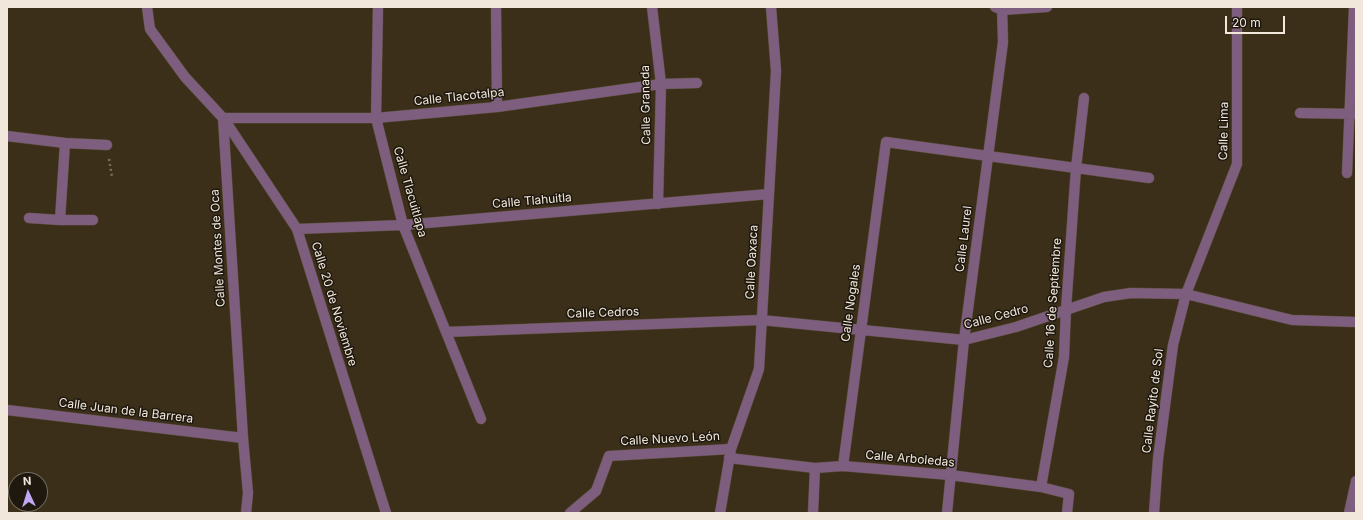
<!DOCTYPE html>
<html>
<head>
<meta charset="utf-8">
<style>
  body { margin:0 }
  #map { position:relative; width:1363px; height:520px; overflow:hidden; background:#3c2f19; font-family:Inter,sans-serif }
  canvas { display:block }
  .frame { position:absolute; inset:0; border:8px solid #f1e8db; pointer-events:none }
  .north { position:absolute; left:8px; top:472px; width:40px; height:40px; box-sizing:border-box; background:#1e180f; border:1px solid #726b61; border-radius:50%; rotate:356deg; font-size:11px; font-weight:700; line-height:16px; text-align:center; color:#f1e8db }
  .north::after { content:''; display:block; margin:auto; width:14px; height:18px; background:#c0a8f4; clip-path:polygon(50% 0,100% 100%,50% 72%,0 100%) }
  .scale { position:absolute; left:1225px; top:16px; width:60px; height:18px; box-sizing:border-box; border:2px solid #f1e8db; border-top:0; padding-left:5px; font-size:12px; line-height:14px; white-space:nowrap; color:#f1e8db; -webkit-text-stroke:3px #1e180f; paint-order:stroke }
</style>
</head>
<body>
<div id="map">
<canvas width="1363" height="520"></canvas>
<div class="frame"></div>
<div class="north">N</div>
<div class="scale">20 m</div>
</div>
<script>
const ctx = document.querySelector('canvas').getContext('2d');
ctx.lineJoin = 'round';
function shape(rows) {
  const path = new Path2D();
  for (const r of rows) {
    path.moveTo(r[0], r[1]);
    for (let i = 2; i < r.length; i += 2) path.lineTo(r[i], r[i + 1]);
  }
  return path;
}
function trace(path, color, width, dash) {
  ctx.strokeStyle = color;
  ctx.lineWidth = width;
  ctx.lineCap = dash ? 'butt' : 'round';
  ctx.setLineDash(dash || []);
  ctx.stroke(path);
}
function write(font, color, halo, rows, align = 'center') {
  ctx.font = font + ' Inter,sans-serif';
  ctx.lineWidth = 3;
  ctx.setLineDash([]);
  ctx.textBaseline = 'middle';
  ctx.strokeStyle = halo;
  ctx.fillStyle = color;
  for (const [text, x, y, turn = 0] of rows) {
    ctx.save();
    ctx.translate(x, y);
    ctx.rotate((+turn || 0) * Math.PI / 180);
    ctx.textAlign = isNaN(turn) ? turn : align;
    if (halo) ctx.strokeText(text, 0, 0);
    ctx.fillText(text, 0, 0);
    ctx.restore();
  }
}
const path = shape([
  [109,159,112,177]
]);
const minor = shape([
  [147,7,150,29,185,77,223,118,243,438,248,493,246,513],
  [378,7,376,118,403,225,481,419],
  [496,7,497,107],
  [652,7,661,84,658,204],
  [995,7,1002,10,1047,7],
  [1300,113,1356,114],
  [223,118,376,118,497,107,661,84,697,83],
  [224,119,297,229,386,513],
  [7,136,65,143,107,145],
  [65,143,60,220,93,220],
  [1347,173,1354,7],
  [29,218,60,220],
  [297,229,403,225,769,194],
  [446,332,761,320,964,340,1016,327,1104,297,1131,293,1186,294,1292,320,1356,322],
  [7,410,243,438],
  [729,458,815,468,843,466,950,475,1041,487,1069,494,1067,513],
  [843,466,886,142,1149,178],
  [1041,487,1064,357,1066,309,1076,168,1084,98],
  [570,513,596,491,609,456,731,449],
  [720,513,731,449,759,369,776,71,771,7],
  [813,513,815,468],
  [947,513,964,340,1003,42,1002,7],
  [1154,513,1158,459,1173,345,1186,294,1237,164,1237,7],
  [1349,513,1356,481]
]);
const streetNames = [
  ["Calle Tlacotalpa",459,97,-6],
  ["Calle Granada",646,105,-91],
  ["Calle Lima",1224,131,-89],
  ["Calle Tlacuitlapa",410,192,74],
  ["Calle Tlahuitla",532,201,-5],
  ["Calle Laurel",964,239,-83],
  ["Calle Montes de Oca",218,248,-93],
  ["Calle Oaxaca",752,262,-87],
  ["Calle Nogales",851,303,-82],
  ["Calle 16 de Septiembre",1053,303,-86],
  ["Calle 20 de Noviembre",334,304,73],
  ["Calle Cedros",603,313,-2],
  ["Calle Cedro",996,317,-15],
  ["Calle Rayito de Sol",1153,401,-83],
  ["Calle Juan de la Barrera",126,411,7],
  ["Calle Nuevo León",670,439,-3],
  ["Calle Arboledas",910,459,5]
];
trace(minor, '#594d38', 11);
trace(path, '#7b6f5d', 2.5, [2, 3]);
trace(minor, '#7d5e7e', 10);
write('12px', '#f1e8db', '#1e180f', streetNames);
</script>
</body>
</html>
